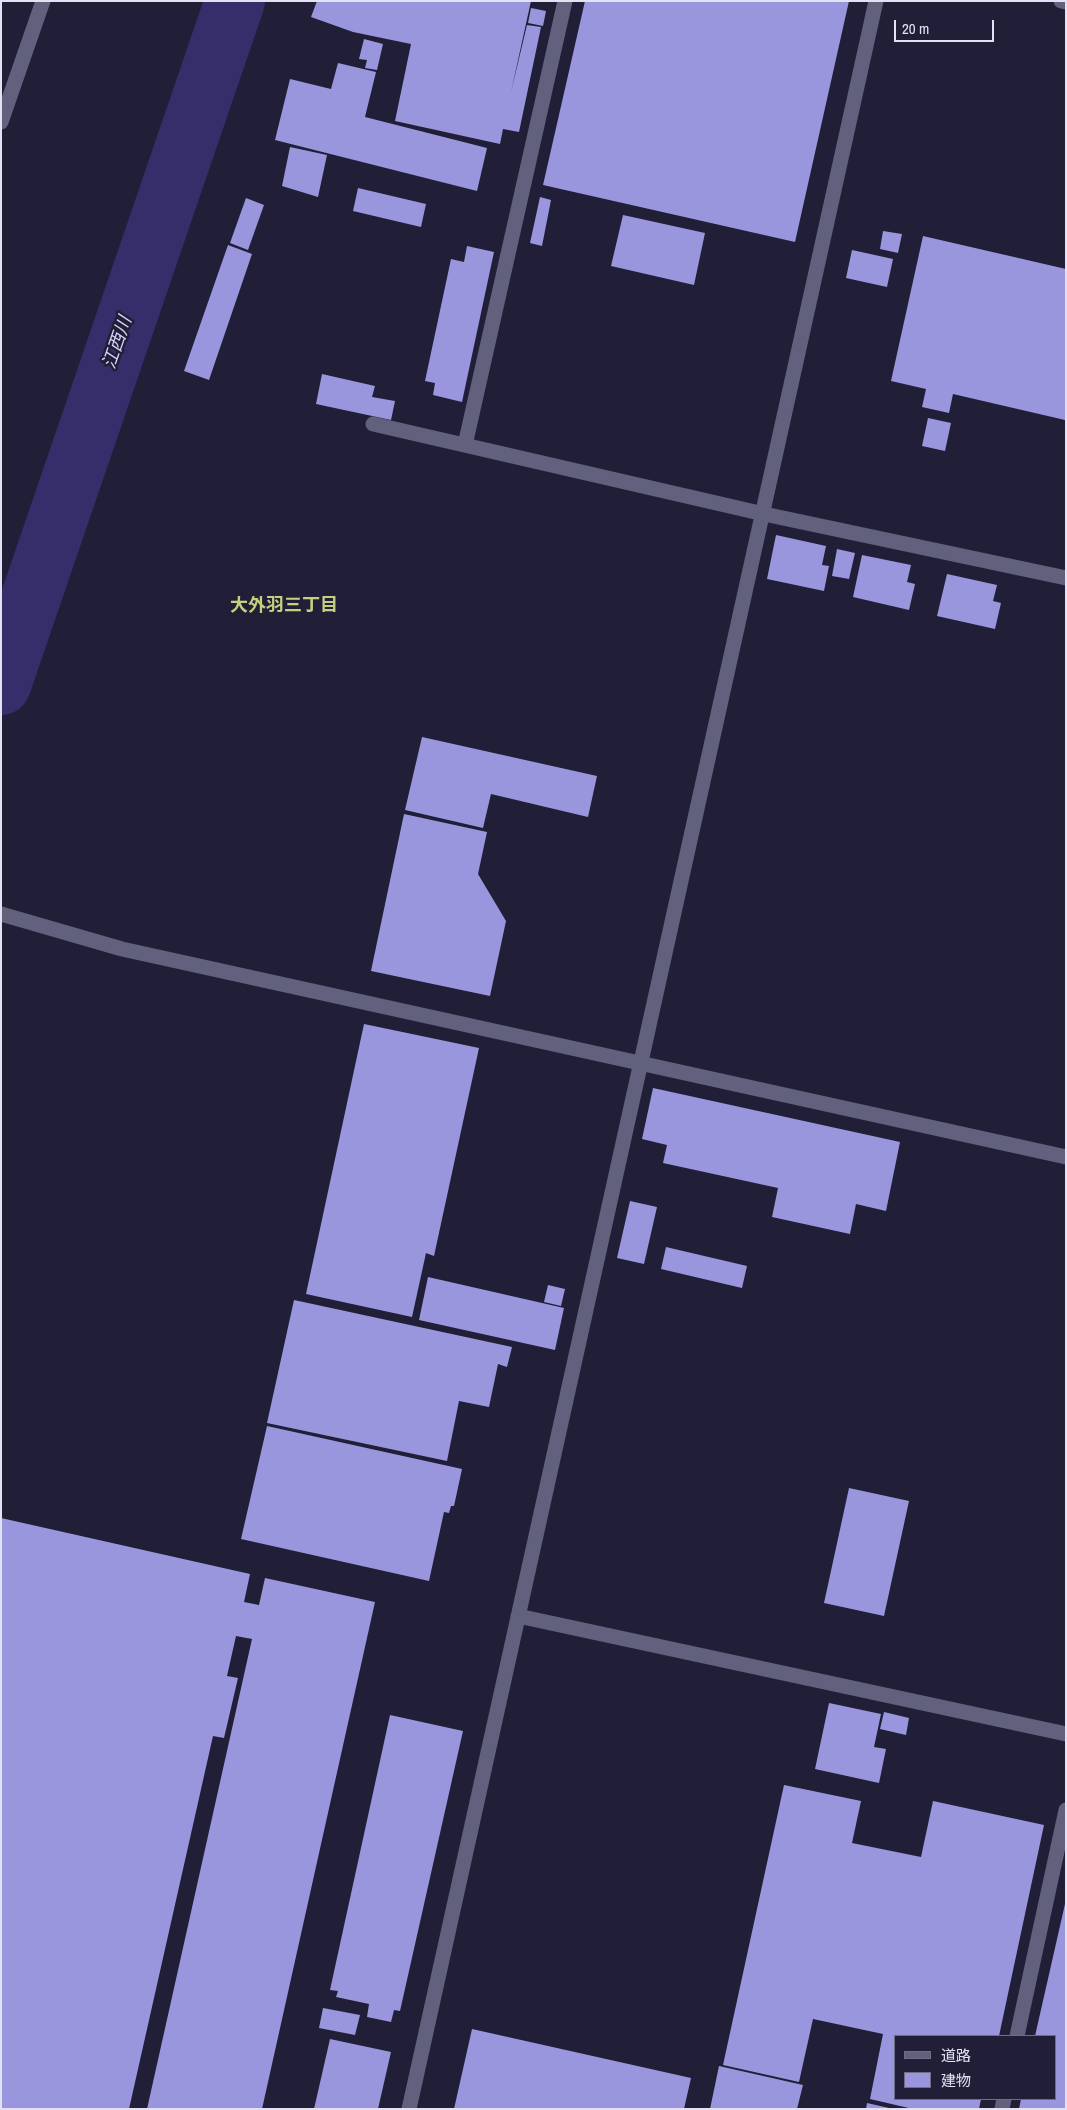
<!DOCTYPE html>
<html>
<head>
<meta charset="utf-8">
<style>
  body { margin:0 }
  #map { position:relative; width:1067px; height:2110px; overflow:hidden; background:#211f37; font-family:"Archivo Narrow","Noto Sans JP",sans-serif }
  canvas { display:block }
  .frame { position:absolute; inset:0; border:2px solid #e2e2f3; pointer-events:none }
  .legend { position:absolute; left:894px; top:2035px; width:162px; height:65px; box-sizing:border-box; background:#211f37; border:1px solid #6e6d82; margin:0; padding:6px 9px; list-style:none; font-size:15px; color:#e2e2f3 }
  .legend li { display:flex; align-items:center; gap:10px; height:25px }
  .legend b { width:25px; border:1px solid #6e6d82 }
  .scale { position:absolute; left:894px; top:20px; width:100px; height:22px; box-sizing:border-box; border:2px solid #e2e2f3; border-top:0; padding-left:6px; font-size:15px; line-height:18px; white-space:nowrap; color:#e2e2f3; -webkit-text-stroke:4px #211f37; paint-order:stroke }
</style>
</head>
<body>
<div id="map">
<canvas width="1067" height="2110"></canvas>
<div class="frame"></div>
<ul class="legend">
<li><b style="height:6px;background:#61617d"></b>道路</li>
<li><b style="height:14px;background:#9a96de"></b>建物</li>
</ul>
<div class="scale">20 m</div>
</div>
<script>
const ctx = document.querySelector('canvas').getContext('2d');
ctx.lineJoin = 'round';
function shape(rows) {
  const path = new Path2D();
  for (const r of rows) {
    path.moveTo(r[0], r[1]);
    for (let i = 2; i < r.length; i += 2) path.lineTo(r[i], r[i + 1]);
  }
  return path;
}
function trace(path, color, width, dash) {
  ctx.strokeStyle = color;
  ctx.lineWidth = width;
  ctx.lineCap = dash ? 'butt' : 'round';
  ctx.setLineDash(dash || []);
  ctx.stroke(path);
}
function paint(path, color) {
  ctx.fillStyle = color;
  ctx.fill(path, 'evenodd');
}
function write(font, color, halo, rows, align = 'center') {
  ctx.font = font + ' "Archivo Narrow","Noto Sans JP",sans-serif';
  ctx.lineWidth = 5;
  ctx.setLineDash([]);
  ctx.textBaseline = 'middle';
  ctx.strokeStyle = halo;
  ctx.fillStyle = color;
  for (const [text, x, y, turn = 0] of rows) {
    ctx.save();
    ctx.translate(x, y);
    ctx.rotate((+turn || 0) * Math.PI / 180);
    ctx.textAlign = isNaN(turn) ? turn : align;
    if (halo) ctx.strokeText(text, 0, 0);
    ctx.fillText(text, 0, 0);
    ctx.restore();
  }
}
const river = shape([
  [1,685,235,1]
]);
const building = shape([
  [317,1,531,1,511,92,527,25,541,27,519,132,503,129,500,144,395,121,411,44,353,32,311,17],
  [585,1,849,1,795,242,543,185],
  [531,8,546,11,543,26,528,23],
  [364,39,383,44,377,70,365,68,367,60,359,59],
  [338,63,376,72,365,117,487,148,477,191,275,140,290,79,331,89],
  [290,147,327,155,318,197,282,186],
  [358,188,426,204,421,227,353,211],
  [540,197,551,200,542,246,530,243],
  [246,198,264,205,248,250,230,243],
  [623,215,705,233,694,285,611,266],
  [883,231,902,234,898,253,880,249],
  [923,236,1066,269,1065,420,953,394,949,413,922,407,926,389,891,381],
  [228,245,252,254,209,380,184,371],
  [467,246,494,252,462,402,433,395,435,383,425,381,451,259,464,262],
  [852,250,893,259,887,287,846,278],
  [322,374,375,386,372,397,395,401,391,420,316,404],
  [928,418,951,423,945,451,922,446],
  [776,535,826,546,822,565,829,566,824,591,767,579],
  [837,549,855,553,849,579,832,576],
  [862,555,911,565,907,582,915,584,909,610,853,597],
  [947,574,997,585,993,601,1001,603,995,629,937,616],
  [422,737,597,776,588,817,491,794,483,828,405,810],
  [404,814,487,832,478,874,506,921,490,996,371,971],
  [364,1024,479,1048,434,1256,426,1253,412,1317,306,1294],
  [653,1088,900,1142,886,1211,856,1204,850,1234,772,1217,778,1188,663,1163,667,1145,642,1139],
  [630,1201,657,1207,644,1264,617,1258],
  [666,1247,747,1266,742,1288,661,1269],
  [428,1277,564,1308,555,1350,419,1320],
  [548,1285,565,1289,561,1306,544,1302],
  [294,1300,512,1347,507,1367,498,1364,489,1407,459,1401,447,1461,267,1423],
  [267,1426,462,1469,454,1506,451,1506,449,1513,444,1512,429,1581,241,1539],
  [849,1488,909,1501,884,1616,824,1603],
  [1,1518,250,1574,244,1602,259,1605,265,1578,375,1602,262,2109,147,2109,252,1639,236,1636,227,1676,238,1678,224,1738,213,1736,129,2109,1,2109],
  [829,1703,881,1714,874,1747,886,1749,879,1783,815,1769],
  [884,1712,909,1718,906,1735,880,1729],
  [390,1715,463,1731,400,2011,394,2010,391,2022,367,2017,369,2004,336,1997,338,1991,330,1990],
  [784,1785,861,1801,852,1843,921,1857,933,1801,1044,1825,999,2036,896,2036,896,2099,981,2099,979,2109,913,2109,870,2099,883,2034,813,2019,799,2082,723,2065],
  [1065,1904,1066,2109,1019,2109,1021,2099,1056,2099,1056,2036,1035,2036],
  [323,2008,360,2015,355,2035,319,2028],
  [472,2029,691,2078,684,2109,454,2109],
  [330,2039,391,2052,378,2109,314,2109],
  [719,2066,803,2085,797,2109,710,2109],
  [867,2103,889,2108,889,2109,866,2109]
]);
const minor = shape([
  [1061,1,1066,2],
  [1,122,43,1],
  [373,424,764,514,1066,578],
  [465,445,565,1],
  [1,914,122,949,1066,1157],
  [518,1616,1066,1734],
  [1017,2036,1066,1810],
  [409,2109,876,1],
  [1002,2109,1004,2099]
]);
const waterNames = [
  ["江西川",118,343,-71]
];
const neighbourhoodNames = [
  ["大外羽三丁目",284,606]
];
trace(river, '#362d6b', 60);
paint(building, '#9a96de');
trace(minor, '#61617d', 15);
write('italic 18px', '#d3d3fa', '#211f37', waterNames);
write('bold 18px', '#c6ce80', '#211f37', neighbourhoodNames);
</script>
</body>
</html>
